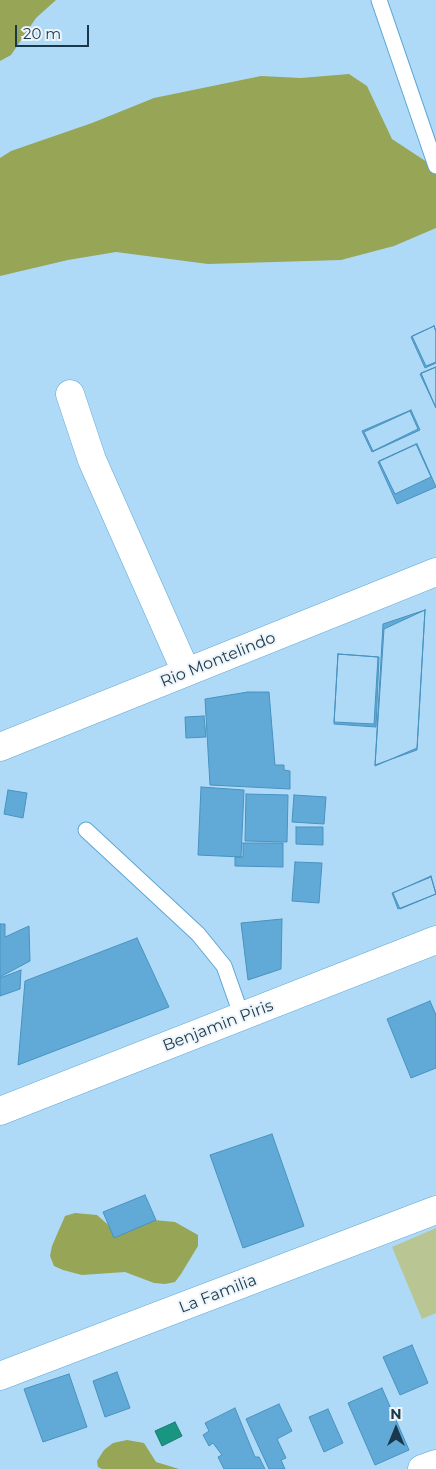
<!DOCTYPE html>
<html>
<head>
<meta charset="utf-8">
<style>
  body { margin:0 }
  #map { position:relative; width:436px; height:1469px; overflow:hidden; background:#afdaf7; font-family:Montserrat,sans-serif }
  canvas { display:block }
  .north { position:absolute; left:371px; top:1404px; width:50px; height:50px; -webkit-text-stroke:4px #eef5fa; paint-order:stroke; rotate:0deg; font-size:14px; font-weight:700; line-height:20px; text-align:center; color:#19384b }
  .north::after { content:''; display:block; margin:auto; width:18px; height:22px; background:#19384b; clip-path:polygon(50% 0,100% 100%,50% 72%,0 100%) }
  .scale { position:absolute; left:15px; top:25px; width:74px; height:22px; box-sizing:border-box; border:2px solid #19384b; border-top:0; padding-left:6px; font-size:15px; line-height:18px; white-space:nowrap; color:#19384b; -webkit-text-stroke:4px #eef5fa; paint-order:stroke }
</style>
</head>
<body>
<div id="map">
<canvas width="436" height="1469"></canvas>
<div class="north">N</div>
<div class="scale">20 m</div>
</div>
<script>
const ctx = document.querySelector('canvas').getContext('2d');
ctx.lineJoin = 'round';
function paint(path, color) {
  ctx.fillStyle = color;
  ctx.fill(path, 'evenodd');
}
function shape(rows) {
  const path = new Path2D();
  for (const r of rows) {
    path.moveTo(r[0], r[1]);
    for (let i = 2; i < r.length; i += 2) path.lineTo(r[i], r[i + 1]);
  }
  return path;
}
function trace(path, color, width, dash) {
  ctx.strokeStyle = color;
  ctx.lineWidth = width;
  ctx.lineCap = dash ? 'butt' : 'round';
  ctx.setLineDash(dash || []);
  ctx.stroke(path);
}
function write(font, color, halo, rows, align = 'center') {
  ctx.font = font + ' Montserrat,sans-serif';
  ctx.lineWidth = 4;
  ctx.setLineDash([]);
  ctx.textBaseline = 'middle';
  ctx.strokeStyle = halo;
  ctx.fillStyle = color;
  for (const [text, x, y, turn = 0] of rows) {
    ctx.save();
    ctx.translate(x, y);
    ctx.rotate((+turn || 0) * Math.PI / 180);
    ctx.textAlign = isNaN(turn) ? turn : align;
    if (halo) ctx.strokeText(text, 0, 0);
    ctx.fillText(text, 0, 0);
    ctx.restore();
  }
}
const green = shape([
  [436,1228,436,1313,422,1319,392,1247]
]);
const forest = shape([
  [0,0,56,0,36,18,11,55,0,61],
  [349,74,367,86,392,139,436,168,436,228,394,246,341,260,208,264,116,252,68,260,0,276,0,158,11,151,92,123,154,98,261,76,301,78],
  [75,1213,97,1215,114,1230,154,1220,175,1222,198,1235,198,1246,181,1274,175,1282,165,1284,154,1283,125,1272,82,1275,63,1270,54,1266,50,1256,52,1246,65,1216],
  [127,1440,144,1443,156,1462,179,1469,102,1469,98,1467,97,1461,104,1450,113,1443]
]);
const water = shape([
  [175,1422,182,1436,162,1446,155,1431,175,1422]
]);
const building = shape([
  [434,326,436,331,436,363,425,368,411,337,434,326],
  [434,326,436,332,436,362,426,366,412,336,434,326],
  [436,367,436,408,420,374,436,367],
  [436,367,436,408,421,373,436,367],
  [411,410,420,430,372,452,362,431,411,410],
  [410,411,418,429,373,451,364,432,410,411],
  [416,444,431,477,395,494,379,461,416,444],
  [417,444,436,487,397,504,378,462,417,444],
  [425,610,417,748,375,766,383,624,425,610],
  [425,610,417,750,375,765,384,629,425,610],
  [338,654,379,657,376,727,334,724,338,654],
  [338,654,378,657,374,724,334,722,338,654],
  [248,692,269,692,275,765,284,765,284,770,290,771,290,789,210,785,205,699,248,692],
  [204,716,206,737,186,738,185,717,204,716],
  [201,787,244,790,241,857,198,855,201,787],
  [8,790,27,793,23,818,4,814,8,790],
  [246,794,288,795,287,842,245,841,246,794],
  [294,795,326,797,324,824,292,822,294,795],
  [296,827,323,827,323,845,296,844,296,827],
  [243,843,283,843,283,867,235,866,235,857,243,857,243,843],
  [295,862,322,863,319,903,292,901,295,862],
  [431,876,436,894,400,909,393,893,431,876],
  [431,877,436,894,398,909,392,893,431,877],
  [282,919,281,969,248,980,241,923,282,919],
  [0,924,5,924,5,937,29,926,30,961,0,977,0,924],
  [137,938,169,1007,18,1065,25,981,137,938],
  [21,970,20,989,0,996,0,978,21,970],
  [430,1001,436,1015,436,1068,411,1078,387,1019,430,1001],
  [272,1134,304,1226,243,1248,210,1155,272,1134],
  [145,1195,156,1220,114,1238,103,1212,145,1195],
  [412,1345,428,1383,400,1395,383,1357,412,1345],
  [117,1372,130,1408,105,1417,93,1381,117,1372],
  [69,1374,87,1427,43,1442,24,1389,69,1374],
  [382,1388,409,1450,375,1465,348,1403,382,1388],
  [279,1404,292,1431,277,1439,286,1458,281,1460,285,1469,269,1469,246,1419,279,1404],
  [235,1408,255,1457,259,1457,265,1469,224,1469,218,1457,222,1455,213,1443,209,1446,203,1435,209,1431,205,1423,235,1408],
  [328,1409,343,1443,324,1452,309,1417,328,1409]
]);
const lane = shape([
  [379,0,436,166],
  [86,830,198,934,224,966,242,1017]
]);
const street = shape([
  [70,394,92,460,186,672],
  [0,747,436,572],
  [0,1111,436,940],
  [0,1376,436,1210],
  [422,1469,436,1464]
]);
const streetNames = [
  ["Rio Montelindo",218,660,-22],
  ["Benjamin Piris",218,1026,-21],
  ["La Familia",218,1294,-21]
];
paint(green, '#bac594');
paint(forest, '#96a556');
paint(water, '#199682');
trace(water, '#197a72', 1);
paint(building, '#61aad8');
trace(building, '#4892bf', 1);
trace(lane, '#5da6d5', 17);
trace(street, '#5da6d5', 29);
trace(lane, '#fff', 15);
trace(street, '#fff', 28);
write('16px', '#19384b', '#eef5fa', streetNames);
</script>
</body>
</html>
